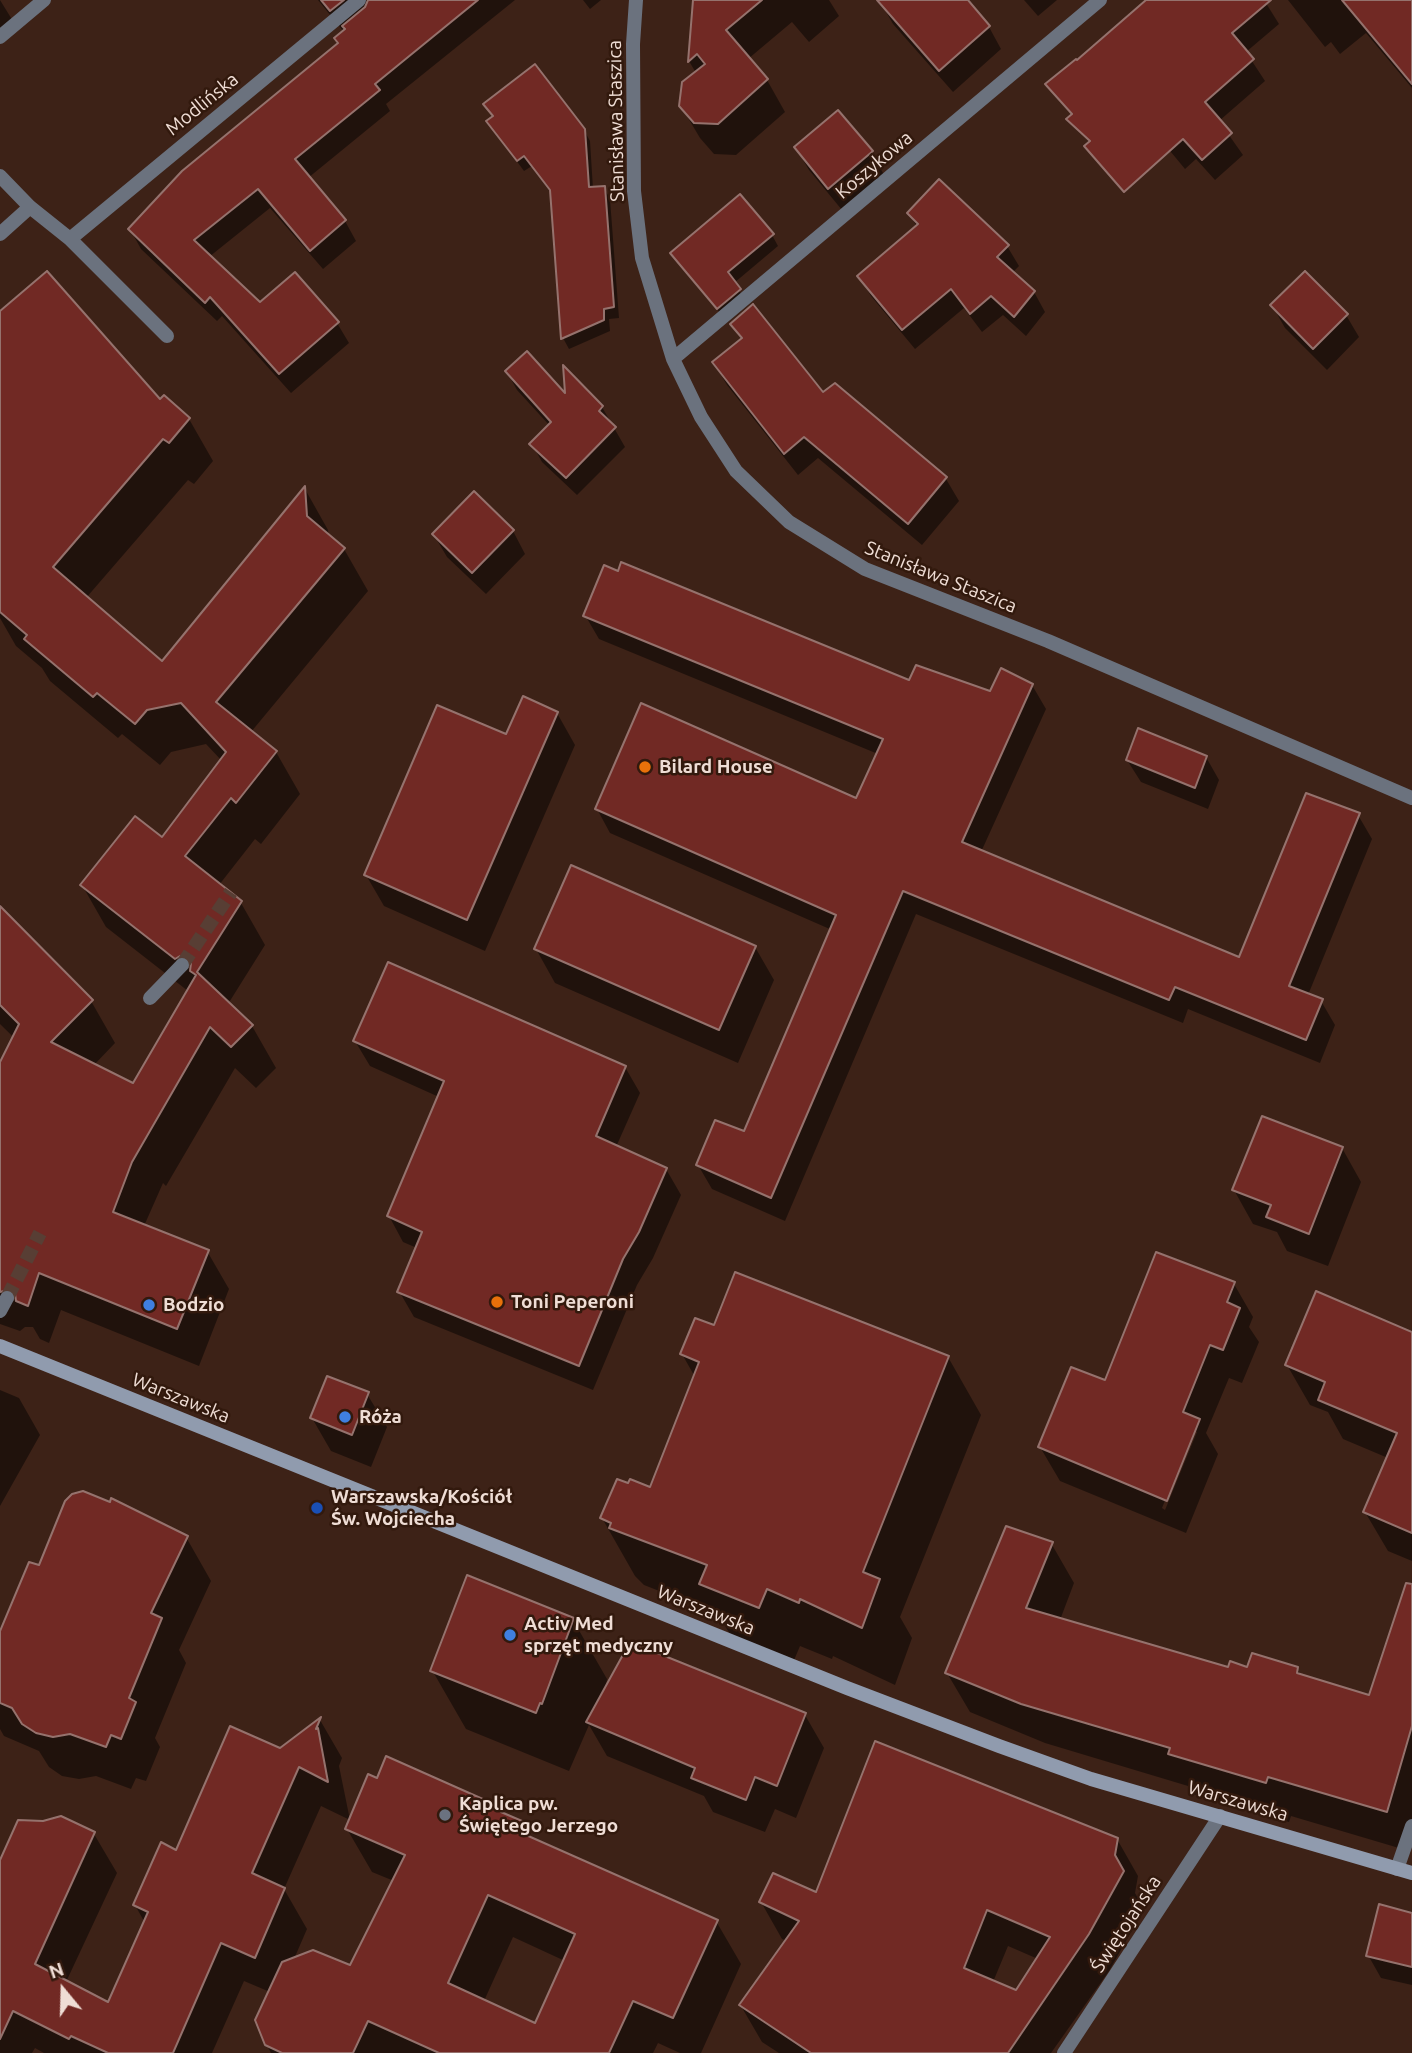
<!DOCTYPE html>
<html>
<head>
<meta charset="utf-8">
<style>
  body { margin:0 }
  #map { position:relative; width:1412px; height:2053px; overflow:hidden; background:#3d2217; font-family:Ubuntu,sans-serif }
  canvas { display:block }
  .north { position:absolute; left:28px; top:1955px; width:70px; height:70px; -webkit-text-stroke:5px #32190d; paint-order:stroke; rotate:341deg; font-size:19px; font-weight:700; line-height:28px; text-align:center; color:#efddd5 }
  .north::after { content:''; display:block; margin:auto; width:24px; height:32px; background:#efddd5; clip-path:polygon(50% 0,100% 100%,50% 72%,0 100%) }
</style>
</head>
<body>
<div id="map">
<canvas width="1412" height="2053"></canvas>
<div class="north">N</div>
</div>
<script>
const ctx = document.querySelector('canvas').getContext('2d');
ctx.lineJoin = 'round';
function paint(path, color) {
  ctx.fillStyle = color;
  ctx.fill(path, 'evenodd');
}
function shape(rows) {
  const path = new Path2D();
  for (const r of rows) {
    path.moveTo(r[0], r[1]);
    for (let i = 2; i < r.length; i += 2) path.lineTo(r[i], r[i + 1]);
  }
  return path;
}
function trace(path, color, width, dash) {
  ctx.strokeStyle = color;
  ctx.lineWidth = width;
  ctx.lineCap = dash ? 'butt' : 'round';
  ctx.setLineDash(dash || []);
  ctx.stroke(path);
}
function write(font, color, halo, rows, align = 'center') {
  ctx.font = font + ' Ubuntu,sans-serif';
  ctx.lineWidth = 5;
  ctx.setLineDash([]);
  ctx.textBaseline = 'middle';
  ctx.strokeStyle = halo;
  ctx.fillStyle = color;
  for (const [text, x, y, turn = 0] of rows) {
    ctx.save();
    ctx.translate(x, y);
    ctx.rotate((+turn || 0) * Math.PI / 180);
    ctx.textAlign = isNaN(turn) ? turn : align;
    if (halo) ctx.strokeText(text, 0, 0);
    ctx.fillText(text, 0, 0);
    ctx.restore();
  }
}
const shadow = shape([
  [0,0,16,26,0,40],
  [318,0,515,0,386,104,390,111,308,178,345,221,356,241,323,269,270,208,209,257,260,304,337,323,349,343,291,393,222,316,217,321,141,249,130,229,340,44,344,32],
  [583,0,601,0,590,9],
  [694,0,829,0,839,16,809,42,792,22,748,59,767,80,785,112,736,155,714,154,700,138,681,106,696,73,689,61],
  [966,0,989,27,1001,49,953,92,893,24,880,1],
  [1024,0,1057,0,1038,16],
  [1151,0,1264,0,1279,24,1246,52,1265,81,1219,121,1243,155,1215,180,1196,159,1185,169,1104,71],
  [1288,0,1412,0,1412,88,1366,33,1340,54,1331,42,1325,47],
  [838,112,872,152,884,175,842,210,809,170,796,148],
  [488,122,584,130,590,141,593,189,604,188,610,199,619,318,609,319,610,331,569,349,563,338,552,192,532,166,524,171],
  [909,213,1007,246,1019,266,1012,273,1034,292,1045,312,1026,336,1003,315,982,332,964,308,915,349,871,296,859,276,917,227],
  [772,235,778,246,734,283,746,301,725,319,673,254],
  [1272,305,1346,315,1359,337,1327,370,1285,328],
  [0,312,189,419,213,461,194,484,188,480,86,598,162,663,305,489,328,530,329,537,344,549,368,591,251,732,276,752,300,794,261,844,255,839,219,885,241,903,265,945,228,1004,252,1026,276,1068,256,1088,235,1068,166,1186,163,1183,144,1226,207,1251,229,1289,199,1366,61,1310,49,1343,40,1339,33,1327,25,1327,20,1331,0,1324,0,1072,106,1128,0,1024,0,904,5,914,91,1001,115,1043,94,1065,134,1085,188,991,106,927,82,885,162,840,222,761,206,744,171,752,160,765,122,734,118,738,50,681,42,668,16,646,0,618],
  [732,324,823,394,835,385,946,479,959,501,922,545,818,458,798,475,727,385,714,363,742,340],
  [507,372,567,398,602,407,625,447,577,495,542,462,532,444,550,426,517,390],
  [513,531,525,554,486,594,447,557,434,535],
  [585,615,910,683,991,694,1032,685,1046,709,981,852,1240,959,1358,815,1372,839,1308,995,1321,1001,1335,1025,1320,1063,1188,1009,1183,1023,916,914,785,1221,712,1189,698,1165,745,1134,832,930,610,833,597,809,857,801,878,754,599,639],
  [557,713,575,745,485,951,384,906,366,875],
  [1206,757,1219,780,1208,809,1141,782,1127,760],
  [755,947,774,980,738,1063,555,983,536,949],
  [355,1041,625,1067,640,1093,616,1147,666,1169,681,1195,653,1258,637,1285,593,1390,414,1317,399,1291,417,1248,403,1242,389,1216,439,1097,370,1066],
  [1342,1148,1361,1182,1328,1266,1287,1251,1277,1232,1253,1224,1234,1190],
  [1234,1284,1253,1317,1249,1327,1259,1342,1242,1383,1229,1378,1206,1433,1218,1454,1186,1533,1060,1481,1040,1447,1106,1383],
  [1194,1429,1197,1432,1165,1510,1162,1508],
  [715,1327,948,1357,981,1415,900,1617,912,1638,895,1685,833,1656,832,1659,800,1646,792,1665,734,1641,718,1614,644,1585,635,1576,602,1518,650,1489,695,1377,682,1354],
  [1412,1334,1412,1561,1388,1551,1365,1512,1388,1458,1343,1439,1328,1412,1310,1405,1287,1365],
  [0,1390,19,1398,40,1435,0,1506],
  [367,1394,387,1427,371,1467,331,1451,312,1418],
  [186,1537,211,1581,179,1650,186,1663,155,1738,160,1747,146,1781,136,1778,131,1789,96,1776,79,1779,62,1776,49,1767,39,1751,4,1736,0,1729,0,1636,39,1568],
  [1051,1543,1074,1583,1060,1620,1229,1669,1297,1669,1302,1676,1370,1698,1412,1589,1412,1841,1409,1851,1291,1816,1289,1822,1193,1794,1188,1786,1045,1743,970,1712,947,1673],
  [573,1620,607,1679,605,1692,805,1715,824,1748,796,1818,775,1809,765,1832,713,1812,704,1796,607,1756,589,1725,569,1771,466,1729,432,1670],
  [320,1720,342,1758,339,1766,350,1820,321,1806,284,1889,307,1929,294,1959,351,1967,394,1881,372,1872,347,1829,502,1809,506,1816,520,1823,529,1838,716,1921,741,1964,701,2053,680,2053,658,2043,653,2053,271,2053,267,2045,270,1992,244,1981,212,2053,44,2053,35,2048,32,2053,0,2053,0,1864,94,1834,117,1873,66,1982,109,2004,145,1923,135,1905,177,1852,280,1750],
  [513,1937,565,1961,536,2025,484,2001],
  [1117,1839,1138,1876,1135,1893,1144,1909,1109,1971,1051,2053,779,2053,762,2042,741,2006,787,1941,782,1939,761,1902],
  [1008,1946,1038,1959,1017,1992,993,1982],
  [1412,1914,1412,1985,1381,1978,1368,1955]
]);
const building = shape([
  [321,0,344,0,330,11,321,0],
  [368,0,478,0,375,84,380,90,295,159,346,220,310,251,258,189,194,240,260,302,295,272,339,322,279,374,210,297,205,303,128,229,182,171,338,43,334,38,345,29,342,26,365,7,368,0],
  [693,0,762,0,726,30,768,79,718,124,694,123,679,106,682,82,705,64,697,54,688,62,693,0],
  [877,0,968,0,990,26,939,71,877,0],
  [1146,0,1271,0,1232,33,1254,59,1205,102,1232,133,1202,160,1183,139,1124,192,1084,146,1090,141,1066,119,1072,114,1045,84,1076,59,1077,60,1146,0],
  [1342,0,1412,0,1412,84,1342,0],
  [535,64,585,129,589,187,605,186,614,307,604,309,604,320,561,339,550,190,524,156,517,161,486,121,493,116,483,104,535,64],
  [838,110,873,151,828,189,794,147,838,110],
  [939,179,1009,245,997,257,1035,291,1014,317,991,296,970,314,951,289,902,330,857,276,918,224,907,213,939,179],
  [740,194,774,234,728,272,741,289,717,309,670,253,740,194],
  [47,271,160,399,164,395,190,418,169,443,163,439,53,567,162,661,305,486,307,516,345,548,216,702,277,751,236,803,231,798,185,856,242,901,197,972,253,1025,231,1047,210,1027,132,1162,113,1212,209,1250,177,1329,39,1273,28,1306,16,1301,15,1294,11,1289,0,1292,0,1062,19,1024,0,1005,0,906,93,1000,51,1042,133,1083,196,975,190,971,191,963,188,958,180,956,175,959,80,885,135,816,162,837,226,752,181,703,147,710,135,724,97,693,93,697,24,639,27,635,0,612,0,311,47,271],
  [1305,271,1348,314,1313,349,1270,305,1305,271],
  [753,304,823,392,835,383,947,477,908,524,804,437,784,454,712,362,742,338,730,324,753,304],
  [527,351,565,393,563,365,603,406,599,411,616,427,566,478,529,444,551,422,505,371,527,351],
  [474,491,514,530,472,573,432,534,474,491],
  [621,562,909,680,916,665,990,691,1001,668,1033,684,962,842,1239,957,1306,793,1360,813,1289,986,1323,999,1306,1040,1175,987,1169,1000,903,891,771,1198,696,1165,715,1120,744,1131,836,915,595,809,641,703,856,798,883,739,583,616,604,565,618,571,621,562],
  [523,696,558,712,467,920,364,875,437,705,506,734,523,696],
  [1138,728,1207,756,1195,788,1126,760,1138,728],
  [571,865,756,946,719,1030,534,949,571,865],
  [388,962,626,1066,596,1136,667,1168,639,1232,623,1259,579,1366,397,1292,422,1232,387,1216,444,1081,353,1041,388,962],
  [1262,1116,1343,1147,1309,1234,1266,1217,1271,1205,1232,1190,1262,1116],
  [1156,1252,1235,1282,1227,1302,1240,1308,1223,1350,1210,1345,1183,1412,1200,1419,1167,1501,1038,1447,1071,1367,1105,1380,1156,1252],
  [735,1272,949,1356,863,1572,880,1579,862,1628,800,1599,799,1603,767,1589,759,1608,699,1584,707,1565,609,1528,611,1523,600,1518,617,1479,628,1483,630,1479,650,1487,699,1362,680,1354,695,1318,714,1325,735,1272],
  [1316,1291,1412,1332,1412,1533,1363,1512,1397,1433,1318,1400,1325,1382,1285,1365,1316,1291],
  [327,1376,369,1392,352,1435,310,1418,327,1376],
  [83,1491,110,1502,111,1498,188,1536,151,1613,162,1618,129,1698,136,1702,121,1739,111,1735,106,1747,70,1734,53,1737,36,1733,22,1724,12,1708,0,1703,0,1631,29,1562,39,1565,65,1501,72,1494,83,1491],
  [1006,1526,1053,1542,1026,1608,1228,1667,1230,1661,1247,1667,1252,1653,1298,1667,1297,1673,1369,1695,1406,1583,1412,1584,1412,1726,1387,1812,1268,1777,1266,1783,1168,1754,1170,1748,1021,1704,945,1673,1006,1526],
  [467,1575,574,1618,542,1704,540,1703,536,1713,430,1671,467,1575],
  [630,1642,806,1713,777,1786,755,1777,746,1800,691,1778,695,1768,586,1722,630,1642],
  [321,1717,316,1729,318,1728,328,1782,299,1767,252,1873,285,1888,255,1958,221,1943,173,2053,108,2053,71,2036,69,2039,13,2011,0,2039,0,1860,18,1820,43,1821,61,1816,95,1832,35,1964,108,2002,148,1912,133,1905,161,1842,176,1850,230,1726,280,1748,321,1717],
  [875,1741,1118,1838,1115,1855,1124,1871,1089,1934,1008,2053,811,2053,739,2005,799,1921,759,1902,773,1873,816,1892,875,1741],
  [987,1910,1050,1937,1016,1990,964,1968,987,1910],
  [386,1756,503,1808,501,1812,522,1821,517,1831,718,1920,673,2018,633,2001,609,2053,439,2053,368,2021,353,2053,282,2053,265,2045,255,2020,282,1962,313,1950,350,1965,405,1855,345,1829,368,1774,377,1778,386,1756],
  [488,1895,575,1934,535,2023,448,1983,488,1895],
  [1379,1904,1412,1913,1412,1967,1366,1956,1379,1904]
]);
const streetTunnel = shape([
  [182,965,231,892],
  [7,1298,40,1233]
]);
const street = shape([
  [636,0,633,44,634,191,642,258,673,359,701,417,736,471,789,522,865,569,1048,641,1412,798],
  [0,37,44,0],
  [0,176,30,207,70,239,167,336],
  [0,234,30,207],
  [70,239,359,0],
  [673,359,1100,0],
  [150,998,182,965],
  [0,1311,7,1298],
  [1397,1869,1412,1826],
  [1064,2053,1220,1816]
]);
const secondary = shape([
  [0,1346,847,1688,999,1746,1091,1779,1412,1873]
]);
const markers = [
  [645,767,7,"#e8710a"],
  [497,1302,7,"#e8710a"],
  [149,1305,7,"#3f7fe0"],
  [345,1417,7,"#3f7fe0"],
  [317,1508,7,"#1a4fb4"],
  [510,1635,7,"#3f7fe0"],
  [445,1815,7,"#6b7280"]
];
const streetNames = [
  ["Modlińska",202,104,-39],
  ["Stanisława Staszica",616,121,-91],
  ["Koszykowa",874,165,-40],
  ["Stanisława Staszica",941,577,22],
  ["Warszawska",181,1398,22],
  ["Warszawska",706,1610,22],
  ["Warszawska",1238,1801,16],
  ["Świętojańska",1126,1924,-57]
];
const poiNames = [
  ["Bilard House",659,767],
  ["Toni Peperoni",511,1302],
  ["Bodzio",163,1305],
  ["Róża",359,1417],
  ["Warszawska/Kościół",331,1497],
  ["Św. Wojciecha",331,1519],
  ["Activ Med",524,1624],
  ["sprzęt medyczny",524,1646],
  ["Kaplica pw.",459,1804],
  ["Świętego Jerzego",459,1826]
];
paint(shadow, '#0007');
paint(building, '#712924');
trace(building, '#95726d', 2);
trace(streetTunnel, '#583e34', 14, [14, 7]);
trace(street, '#6b727e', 14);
trace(secondary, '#909bae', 14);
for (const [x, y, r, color] of markers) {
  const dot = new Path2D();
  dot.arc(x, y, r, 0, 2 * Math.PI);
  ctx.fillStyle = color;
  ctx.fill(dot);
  trace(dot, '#32190d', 2.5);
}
write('19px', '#efddd5', '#32190d', streetNames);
write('bold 19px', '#efddd5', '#32190d', poiNames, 'left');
</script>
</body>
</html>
